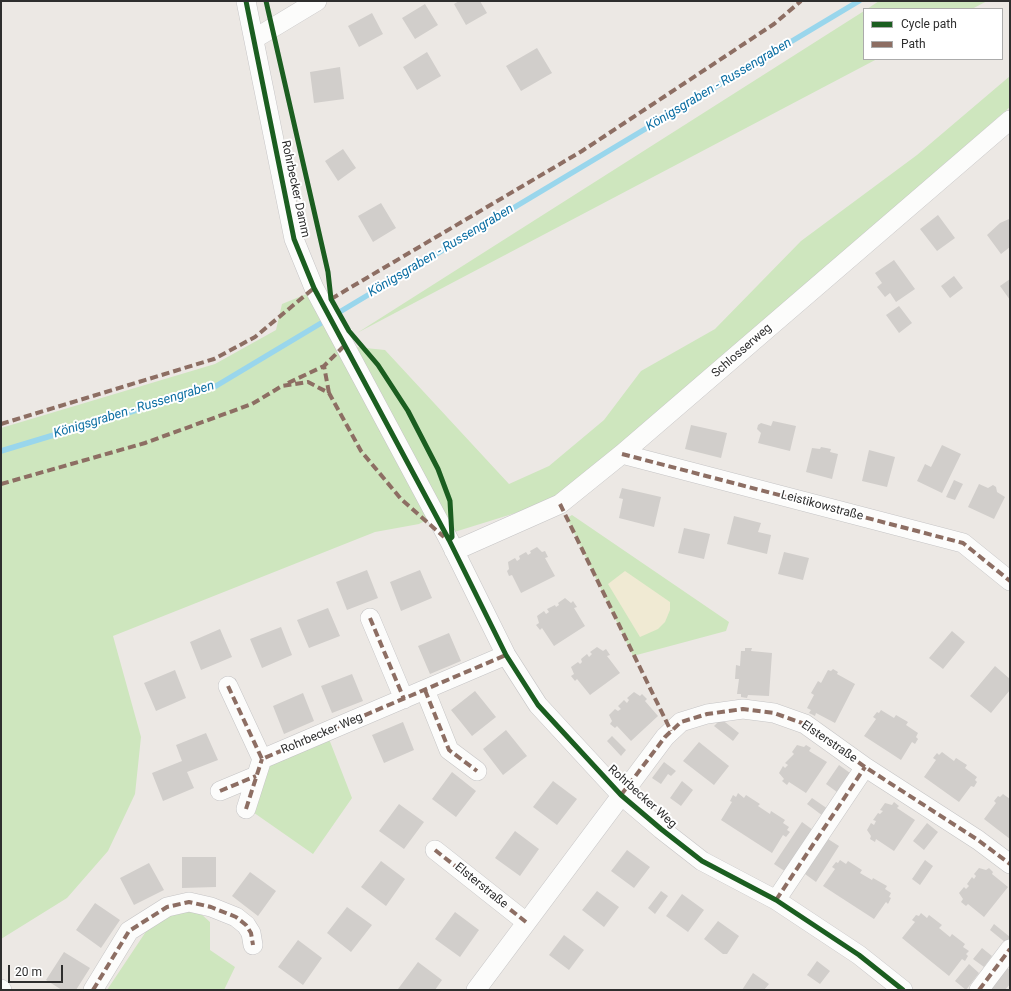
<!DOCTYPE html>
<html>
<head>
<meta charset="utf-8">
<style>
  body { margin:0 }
  #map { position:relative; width:1011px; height:991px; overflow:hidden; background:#ece8e4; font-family:Roboto,sans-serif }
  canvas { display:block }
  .frame { position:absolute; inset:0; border:2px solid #2e2e2e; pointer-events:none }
  .legend { position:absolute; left:863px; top:8px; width:140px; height:52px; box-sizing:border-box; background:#fff; border:1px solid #ababab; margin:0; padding:5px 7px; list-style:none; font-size:12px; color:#2e2e2e }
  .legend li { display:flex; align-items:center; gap:8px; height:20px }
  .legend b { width:20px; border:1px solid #ababab }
  .scale { position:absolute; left:8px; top:965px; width:55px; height:18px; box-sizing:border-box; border:2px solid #2e2e2e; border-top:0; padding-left:5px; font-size:12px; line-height:14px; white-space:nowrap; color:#2e2e2e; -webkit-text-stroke:3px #fff; paint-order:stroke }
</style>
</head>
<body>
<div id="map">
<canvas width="1011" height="991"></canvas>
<div class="frame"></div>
<ul class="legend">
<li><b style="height:5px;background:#1b5e20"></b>Cycle path</li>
<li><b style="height:5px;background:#8d6e63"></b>Path</li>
</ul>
<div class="scale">20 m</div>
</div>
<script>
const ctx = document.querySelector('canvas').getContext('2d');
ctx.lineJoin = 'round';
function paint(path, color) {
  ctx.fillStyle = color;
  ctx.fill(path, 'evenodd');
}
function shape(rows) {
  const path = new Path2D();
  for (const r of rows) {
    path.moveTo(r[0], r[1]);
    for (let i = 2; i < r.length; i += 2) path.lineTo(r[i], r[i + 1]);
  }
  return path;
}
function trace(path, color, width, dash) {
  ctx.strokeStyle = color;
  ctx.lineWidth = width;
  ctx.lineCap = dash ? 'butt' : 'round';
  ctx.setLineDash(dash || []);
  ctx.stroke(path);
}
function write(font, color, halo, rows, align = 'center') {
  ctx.font = font + ' Roboto,sans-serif';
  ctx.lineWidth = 4;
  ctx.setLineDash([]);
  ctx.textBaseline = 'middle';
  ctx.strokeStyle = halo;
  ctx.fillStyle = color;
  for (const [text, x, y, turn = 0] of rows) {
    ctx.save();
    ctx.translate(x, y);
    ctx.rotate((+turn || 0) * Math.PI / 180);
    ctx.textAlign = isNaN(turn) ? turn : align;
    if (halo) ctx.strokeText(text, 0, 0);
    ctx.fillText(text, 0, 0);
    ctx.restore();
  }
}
const green = shape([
  [879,1,987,1,972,9,867,9],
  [864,11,864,59,877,59,357,333],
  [1010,76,1010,107,632,436,554,501,448,534,429,519,419,524,375,532,113,636,141,737,135,794,108,851,67,898,1,939,1,428,215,364,276,330,282,304,309,293,336,345,385,350,509,484,549,466,604,420,641,371,715,329,801,241,917,155],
  [572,515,729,622,726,631,633,656,567,518],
  [329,739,352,798,313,854,250,810,267,767],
  [191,905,210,922,210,950,235,967,224,990,107,990,149,927]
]);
const sand = shape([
  [625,571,670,602,670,610,665,622,658,629,640,637,608,584]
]);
const stream = shape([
  [1,451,216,386,859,1]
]);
const building = shape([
  [459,1,480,1,487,13,466,25,454,4],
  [425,4,438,25,415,39,402,18],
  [372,13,383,34,359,47,348,26],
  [537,48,552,73,521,91,506,66],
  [427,52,441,76,417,90,403,67],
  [340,67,344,99,314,103,310,72],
  [343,149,356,168,338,181,325,161],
  [381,203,396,228,373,242,358,216],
  [938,215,955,238,937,251,920,229],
  [1009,219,1010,247,1001,254,987,235,1000,223],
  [894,260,915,289,896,302,890,293,885,297,877,287,882,283,875,273],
  [954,276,963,288,950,298,941,286],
  [1010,279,1010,300,1000,286],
  [899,306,912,323,899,333,886,315],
  [773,421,796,426,790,451,758,443,761,433,757,429,758,425,761,423,771,426],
  [691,425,727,433,721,458,685,449],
  [942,445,961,454,942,493,917,481,925,464,931,467],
  [821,447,831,449,830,452,838,454,832,479,806,472,812,448,820,449],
  [869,450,895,457,887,487,862,481],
  [954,480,963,484,955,500,946,497],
  [979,484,988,488,993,485,996,487,997,492,1005,497,994,519,968,507],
  [622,488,661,497,654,527,619,518,623,499,619,498],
  [734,516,761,523,758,532,771,535,767,554,727,544],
  [684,528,710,534,704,559,678,553],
  [537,547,542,552,545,551,548,557,545,558,555,576,521,593,512,575,509,576,507,571,509,569,508,562,515,558,517,561,520,559,519,556,526,552,528,555,531,553,530,551],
  [784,552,809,558,803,580,778,574],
  [367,570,378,598,347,610,336,582],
  [420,570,432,598,401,611,390,582],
  [565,598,571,603,573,601,577,607,574,608,585,626,554,646,542,628,540,630,536,625,539,623,537,616,544,611,546,614,549,612,547,609,555,605,556,607,559,605,558,603],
  [328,608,340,636,309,648,297,620],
  [281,627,292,655,262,668,250,639],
  [220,629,232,657,201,670,190,642],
  [952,631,965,642,943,669,929,658],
  [449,633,461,661,430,674,418,646],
  [597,647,603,651,606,649,610,655,607,656,620,673,590,695,577,679,575,681,571,676,574,674,571,667,578,662,580,664,582,662,581,659,587,654,589,657,592,654,590,652],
  [745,648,752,648,751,651,772,653,769,696,748,695,747,698,741,697,741,694,737,694,739,679,735,679,736,665,740,666,741,651,745,651],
  [995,666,1010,679,1010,690,991,713,970,696],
  [833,669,838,672,837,674,855,684,835,723,816,713,815,716,809,713,811,710,807,708,814,695,811,693,818,681,821,683,828,670,831,671],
  [175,670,186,698,156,711,144,683],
  [352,674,363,701,332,713,321,686],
  [475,691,496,717,472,736,451,710],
  [634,692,640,696,642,694,647,699,645,701,658,716,631,741,617,726,615,728,610,724,612,721,609,715,615,709,618,711,621,709,618,706,624,700,627,703,629,700,627,698],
  [303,693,314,721,284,734,273,706],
  [881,710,894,718,896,715,908,722,906,725,918,733,916,737,918,739,915,744,912,742,901,760,864,736,876,719,873,717,877,712,879,713],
  [721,719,739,733,733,741,714,726],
  [403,722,414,750,384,763,372,735],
  [506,730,527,756,503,775,483,749],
  [206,733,218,760,187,772,194,788,163,801,152,773,182,761,176,745],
  [612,736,626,750,621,756,607,741],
  [699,742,729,766,714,785,683,761],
  [797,745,804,747,806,745,811,748,809,751,827,762,806,793,789,782,787,785,782,781,784,779,779,773,783,766,785,768,788,765,785,763,794,754,792,752],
  [942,752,954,761,956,758,967,765,965,768,977,777,975,780,977,782,974,787,971,786,959,802,924,777,936,760,933,758,937,753,939,755],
  [664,762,676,771,671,776,668,774,661,784,652,778],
  [839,765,850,773,837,792,826,784],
  [452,772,476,791,456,817,432,799],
  [553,781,577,799,557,825,533,807],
  [682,781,693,790,681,806,670,798],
  [738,793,744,798,746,795,760,804,758,806,770,814,771,811,785,820,783,823,789,827,787,830,790,832,786,837,783,835,772,853,721,820,732,802,730,801,733,795,736,797],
  [1003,794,1010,799,1010,839,984,819,996,803,994,801,998,796,1000,797],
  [812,798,828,809,823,816,807,804],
  [894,802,899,806,897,808,915,820,894,851,876,839,875,842,870,839,871,836,867,830,871,823,874,825,876,821,873,820,878,813,880,814,883,811,880,810,885,803,892,805],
  [399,804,424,822,404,849,379,831],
  [802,822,813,830,786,872,774,864],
  [927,823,938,832,924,850,913,841],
  [515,831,539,849,520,876,495,858],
  [828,839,839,846,816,882,805,874],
  [627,850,650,867,634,888,611,871],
  [182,857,216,857,216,887,182,888],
  [840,860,846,864,848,861,862,870,860,873,872,880,873,878,887,886,885,889,891,893,889,897,891,898,888,904,886,902,874,919,823,886,835,869,832,867,836,862,838,863],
  [925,860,933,866,920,885,912,879],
  [381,861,405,879,386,906,361,887],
  [149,863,164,890,134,905,120,878],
  [979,868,986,870,989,868,993,872,992,874,1008,887,984,917,968,904,966,906,961,902,963,899,959,893,964,887,966,889,969,886,967,884,972,877,974,879,976,876,974,874],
  [250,872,276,891,258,916,232,896],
  [597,891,619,907,604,927,582,910],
  [661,891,668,896,655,914,648,908],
  [682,894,704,910,688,932,666,916],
  [95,903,120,920,101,948,76,930],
  [347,907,372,925,351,952,327,933],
  [455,912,479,930,460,957,435,939],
  [921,913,927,918,929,915,942,925,939,928,950,937,952,934,965,944,963,947,969,951,966,954,968,956,965,961,962,959,949,976,902,938,915,922,912,920,916,915,919,916],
  [718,921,739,936,727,954,723,954,704,939],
  [994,924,1010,937,1006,943,990,930],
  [564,935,584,950,569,970,549,955],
  [298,940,322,958,303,985,278,967],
  [982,948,992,956,984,967,973,959],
  [64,952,90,968,76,990,62,990,46,980],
  [817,961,830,971,820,984,807,975],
  [418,962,442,980,435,990,399,990,398,989],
  [969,964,979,973,966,990,955,981],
  [1006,967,1010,970,1010,984,1005,990,988,990],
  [753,973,769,984,764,990,742,990]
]);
const minor = shape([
  [246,1,294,239,314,288,449,540,506,655,538,705,621,795,661,829,702,861,776,900,859,955,903,990],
  [254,39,317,1],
  [622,454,963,543,1010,581],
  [454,551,560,504,622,454,1010,120],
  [370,618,404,699],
  [228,686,262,759,506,655],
  [425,690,449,750,477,771],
  [220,791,256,776],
  [246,809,262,759],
  [435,850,526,922],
  [776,900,865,767],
  [1,989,2,990],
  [93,990,129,931,167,907,189,902,211,907,236,917,246,925,251,933,253,945],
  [476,990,665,737,681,722,707,714,743,709,774,713,805,724,865,767,978,840,1010,864],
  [979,990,1010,949]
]);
const quiet = shape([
  [331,299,582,151,774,24,801,1],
  [288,383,324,366],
  [329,393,324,366,344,346],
  [1,424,214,359,255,337,314,288],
  [622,454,963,543,1010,581],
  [1,484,145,443,252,404,282,386,308,382,329,393,361,451,401,499,444,537],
  [560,504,671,731],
  [370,618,404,699],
  [228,686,262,759,506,655],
  [425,690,449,750,477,771],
  [220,791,256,776],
  [621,795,665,737,681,722,707,714,743,709,774,713,805,724,865,767,978,840,1010,864],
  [246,809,262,759],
  [435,850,526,922],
  [776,900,865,767],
  [93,990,129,931,167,907,189,902,211,907,236,917,246,925,251,933,253,945],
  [979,990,1010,949]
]);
const cycleway = shape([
  [246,1,294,239,314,288,449,540,506,655,538,705,621,795,661,829,702,861,776,900,859,955,903,990],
  [266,1,328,272,331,299,349,331,378,365,408,411,438,469,450,501,452,537,449,540]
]);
const streetNames = [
  ["Rohrbecker Damm",295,189,78],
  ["Schlosserweg",742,351,-41],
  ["Leistikowstraße",822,506,15],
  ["Rohrbecker Weg",322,734,-23],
  ["Elsterstraße",829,742,34],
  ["Rohrbecker Weg",642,797,42],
  ["Elsterstraße",481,886,39]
];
const waterNames = [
  ["Königsgraben - Russengraben",719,85,-31],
  ["Königsgraben - Russengraben",441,251,-31],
  ["Königsgraben - Russengraben",134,410,-17]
];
paint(green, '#cee6be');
paint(sand, '#f0ead3');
trace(stream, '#99d6ec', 5.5);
paint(building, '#d1cecb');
trace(minor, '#c5c4c5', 20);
trace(minor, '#fcfcfb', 19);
trace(quiet, '#8d6e63', 4, [8, 4]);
trace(cycleway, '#1b5e20', 5);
write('12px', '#2e2e2e', '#fff', streetNames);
write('italic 13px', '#0d6fa3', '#fff', waterNames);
</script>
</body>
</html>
